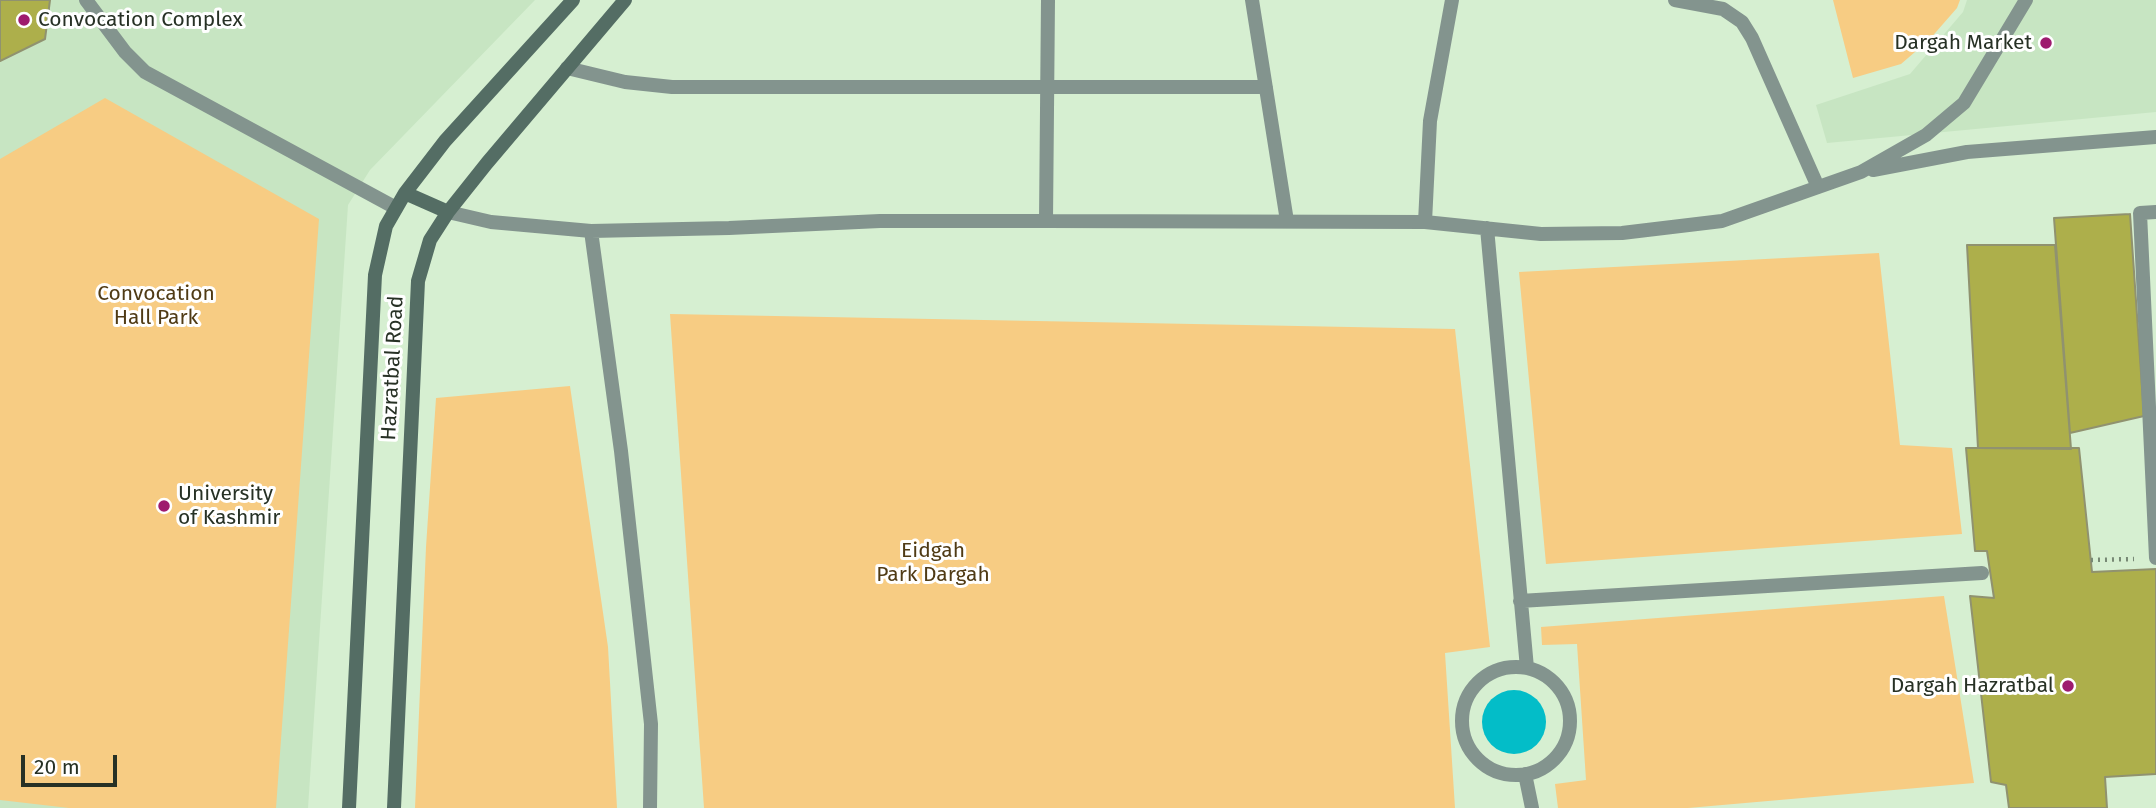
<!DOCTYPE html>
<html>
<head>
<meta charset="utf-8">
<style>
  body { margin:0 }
  #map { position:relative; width:2156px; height:808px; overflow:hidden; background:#d6efd1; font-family:"Fira Sans",sans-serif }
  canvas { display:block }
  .scale { position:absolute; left:21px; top:755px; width:96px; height:32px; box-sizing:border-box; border:4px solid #273125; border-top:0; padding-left:9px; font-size:21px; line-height:24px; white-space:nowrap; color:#273125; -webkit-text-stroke:5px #fff; paint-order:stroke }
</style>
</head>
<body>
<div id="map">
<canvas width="2156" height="808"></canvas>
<div class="scale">20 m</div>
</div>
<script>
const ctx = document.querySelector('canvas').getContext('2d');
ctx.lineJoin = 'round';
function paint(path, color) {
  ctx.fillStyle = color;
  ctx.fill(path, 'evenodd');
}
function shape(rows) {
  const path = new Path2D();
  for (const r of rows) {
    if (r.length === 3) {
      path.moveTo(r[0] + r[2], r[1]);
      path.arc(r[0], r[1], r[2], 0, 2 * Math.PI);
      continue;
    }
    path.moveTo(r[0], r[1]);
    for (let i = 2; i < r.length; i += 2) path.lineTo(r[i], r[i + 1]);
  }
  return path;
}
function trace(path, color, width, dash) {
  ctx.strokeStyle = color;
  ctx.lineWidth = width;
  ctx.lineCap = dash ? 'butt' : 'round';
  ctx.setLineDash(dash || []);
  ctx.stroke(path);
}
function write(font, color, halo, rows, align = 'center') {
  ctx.font = font + ' "Fira Sans",sans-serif';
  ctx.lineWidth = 6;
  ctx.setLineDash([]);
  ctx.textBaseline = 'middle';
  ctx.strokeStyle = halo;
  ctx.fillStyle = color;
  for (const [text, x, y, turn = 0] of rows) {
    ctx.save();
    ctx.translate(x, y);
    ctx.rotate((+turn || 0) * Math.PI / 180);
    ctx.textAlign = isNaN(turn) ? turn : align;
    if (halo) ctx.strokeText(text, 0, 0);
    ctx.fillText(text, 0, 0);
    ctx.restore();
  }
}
const built = shape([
  [0,0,535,0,370,170,348,205,308,808,0,808],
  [1967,0,2156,0,2156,112,1827,143,1816,105,1910,74,1963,12]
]);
const green = shape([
  [1833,0,1960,0,1957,8,1929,40,1901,64,1853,78],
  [105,98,319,219,276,808,69,808,0,800,0,159],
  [1879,253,1900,445,1952,448,1962,534,1546,564,1519,272],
  [670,314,1455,329,1490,647,1445,653,1455,808,704,808],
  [570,386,608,647,617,808,415,808,426,547,436,398],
  [1944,596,1974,783,1688,808,1558,808,1555,784,1586,780,1577,644,1542,645,1541,627]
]);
const water = shape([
  [1514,722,32]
]);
const building = shape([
  [0,0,50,0,45,39,0,61,0,0],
  [2130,214,2144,416,2070,433,2054,218,2130,214],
  [1967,245,2055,245,2071,449,1978,448,1967,245],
  [1966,448,2079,448,2092,572,2156,569,2156,774,2105,777,2107,808,2009,808,2006,785,1991,782,1970,596,1994,598,1987,551,1975,551,1966,448]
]);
const path = shape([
  [2091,560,2134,559]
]);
const lane = shape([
  [86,0,125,52,145,72,396,208]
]);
const street = shape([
  [1252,0,1287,221],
  [1675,0,1723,9,1742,22,1752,38,1818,187],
  [567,68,625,82,672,87,1266,87],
  [1873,170,1967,152,2156,137],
  [448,212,491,222,591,231,729,228,880,221,1046,221,1425,222,1541,234,1622,233,1722,221,1861,172,1926,135,1964,103,2026,0],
  [1046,221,1048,0],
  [1425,222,1430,121,1452,0],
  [1487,228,1527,668],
  [591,231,621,451,651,724,650,808],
  [2156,558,2140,213,2156,212],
  [1520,601,1982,573],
  [1516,721,54],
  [1525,774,1532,808]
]);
const secondary = shape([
  [405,193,448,212],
  [349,808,375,275,386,226,405,193,445,141,573,0],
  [394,808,418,281,430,240,448,212,487,163,625,0]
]);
const markers = [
  [24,20,7,"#9e1b6e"],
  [2046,43,7,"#9e1b6e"],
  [164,506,7,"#9e1b6e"],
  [2068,686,7,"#9e1b6e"]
];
const poiNames = [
  ["Convocation Complex",38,20],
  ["Dargah Market",2032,43,"right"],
  ["University",178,494],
  ["of Kashmir",178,518],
  ["Dargah Hazratbal",2054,686,"right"]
];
const parkNames = [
  ["Convocation",156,294],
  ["Hall Park",156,318],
  ["Eidgah",933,551],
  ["Park Dargah",933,575]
];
const streetNames = [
  ["Hazratbal Road",393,368,-87]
];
paint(built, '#c7e5c2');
paint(green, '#f7cc83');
paint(water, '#03bdc8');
paint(building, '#adaf4b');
trace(building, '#90926f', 2);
trace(path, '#778874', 4.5, [2, 5]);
trace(lane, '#83948e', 14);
trace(street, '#83948e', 14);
trace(secondary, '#546d64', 14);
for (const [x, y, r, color] of markers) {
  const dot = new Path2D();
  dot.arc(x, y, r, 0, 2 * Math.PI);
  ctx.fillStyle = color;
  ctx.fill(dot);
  trace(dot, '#fff', 2.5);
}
write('21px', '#273125', '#fff', poiNames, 'left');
write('21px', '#503b15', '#fff', parkNames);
write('21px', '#273125', '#fff', streetNames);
</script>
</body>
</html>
